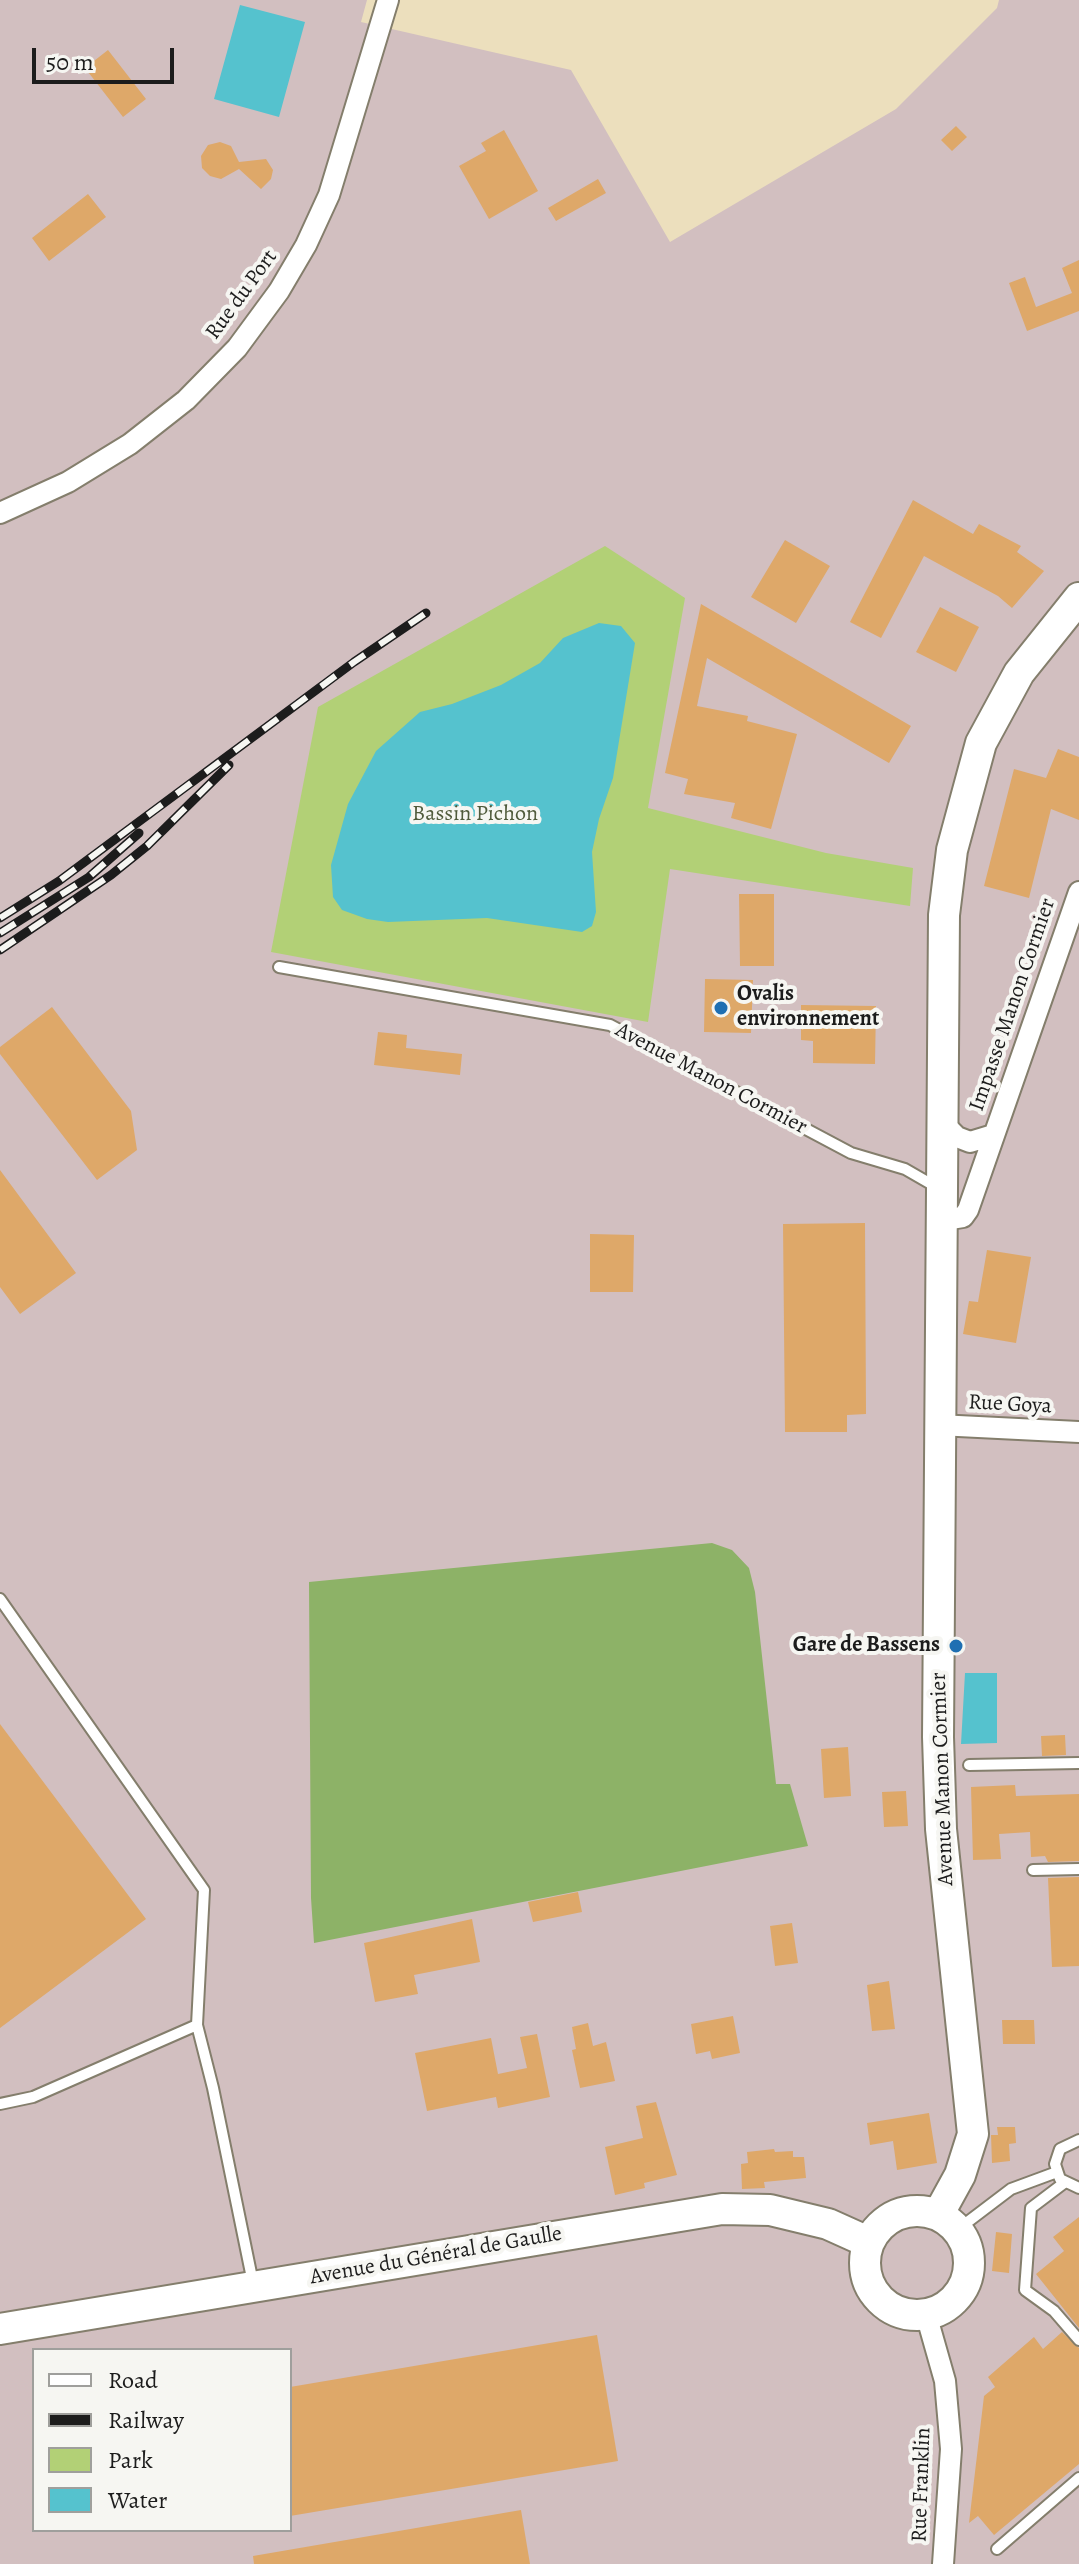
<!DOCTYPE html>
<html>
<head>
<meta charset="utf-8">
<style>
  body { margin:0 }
  #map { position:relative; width:1079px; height:2564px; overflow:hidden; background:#ecdfbd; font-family:Alegreya,serif }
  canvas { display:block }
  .legend { position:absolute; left:32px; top:2348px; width:260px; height:184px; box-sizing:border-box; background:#f6f6f2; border:2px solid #9f9f9c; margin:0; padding:10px 14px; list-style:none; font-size:24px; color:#1c1c1c }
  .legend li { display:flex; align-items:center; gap:16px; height:40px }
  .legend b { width:40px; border:2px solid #9f9f9c }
  .scale { position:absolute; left:32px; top:48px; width:142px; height:36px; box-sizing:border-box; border:4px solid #1c1c1c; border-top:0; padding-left:10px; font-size:24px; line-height:28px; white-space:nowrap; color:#1c1c1c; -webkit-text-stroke:6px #f6f6f2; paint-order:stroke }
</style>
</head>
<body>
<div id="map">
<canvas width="1079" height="2564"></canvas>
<ul class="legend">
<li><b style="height:10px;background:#fff"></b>Road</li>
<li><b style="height:10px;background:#1c1c1c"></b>Railway</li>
<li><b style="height:22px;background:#b2d076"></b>Park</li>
<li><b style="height:22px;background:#55c2ce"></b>Water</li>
</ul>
<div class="scale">50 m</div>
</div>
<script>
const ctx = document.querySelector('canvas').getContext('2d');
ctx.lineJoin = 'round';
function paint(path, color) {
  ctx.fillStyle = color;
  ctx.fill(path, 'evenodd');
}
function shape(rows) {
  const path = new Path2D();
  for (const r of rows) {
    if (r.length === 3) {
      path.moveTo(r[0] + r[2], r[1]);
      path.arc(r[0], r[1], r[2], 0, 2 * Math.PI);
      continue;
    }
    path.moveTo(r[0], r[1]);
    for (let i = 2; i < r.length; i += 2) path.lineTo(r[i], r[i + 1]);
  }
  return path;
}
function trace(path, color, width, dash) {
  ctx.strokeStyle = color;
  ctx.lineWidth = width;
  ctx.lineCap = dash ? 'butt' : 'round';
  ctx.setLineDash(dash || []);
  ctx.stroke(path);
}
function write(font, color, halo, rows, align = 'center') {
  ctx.font = font + ' Alegreya,serif';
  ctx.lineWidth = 8;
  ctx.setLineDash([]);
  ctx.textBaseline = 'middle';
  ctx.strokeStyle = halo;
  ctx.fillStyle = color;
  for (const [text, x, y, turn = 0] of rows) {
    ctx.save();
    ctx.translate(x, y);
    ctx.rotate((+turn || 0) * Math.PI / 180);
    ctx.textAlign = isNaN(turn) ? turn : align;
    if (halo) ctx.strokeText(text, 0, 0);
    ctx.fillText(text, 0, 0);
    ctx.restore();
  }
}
const industrial = shape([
  [0,0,367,0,361,22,571,70,670,242,896,109,997,8,999,0,1079,0,1079,2564,0,2564],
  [34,2350,290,2350,290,2530,34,2530]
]);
const green = shape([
  [605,546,685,598,648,808,826,853,913,868,910,906,670,869,648,1022,271,952,318,707]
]);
const forest = shape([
  [712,1543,732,1550,749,1568,755,1592,776,1784,790,1784,808,1846,314,1943,311,1898,309,1582]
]);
const water = shape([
  [240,5,305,22,279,117,214,99],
  [599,623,621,626,635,643,613,778,599,819,592,852,596,912,592,926,582,932,487,918,388,922,367,919,342,910,333,897,331,865,348,804,376,751,420,712,452,704,501,685,540,663,563,638],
  [965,1673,997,1673,997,1743,961,1744]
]);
const building = shape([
  [108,50,146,99,123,117,85,68],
  [956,126,967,137,952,151,941,140],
  [504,130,538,191,489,219,459,166,486,151,481,143],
  [220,142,231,146,239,162,266,159,273,170,271,179,261,189,239,169,221,179,210,176,202,168,201,156,208,145],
  [598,179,606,193,556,221,548,208],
  [88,194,106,217,49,261,32,238],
  [1079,260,1079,311,1027,331,1009,283,1025,277,1036,307,1072,293,1062,268],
  [913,500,973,534,979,524,1021,546,1017,552,1044,571,1012,608,998,596,924,556,881,638,850,622],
  [785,540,830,566,796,623,751,597],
  [701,604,911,726,889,763,707,658,697,706,748,716,747,721,797,734,771,829,731,818,735,803,684,794,688,779,665,773],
  [940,607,979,627,956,672,916,652],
  [1058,749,1079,757,1079,820,1051,809,1029,898,984,886,1014,769,1046,778],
  [739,894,774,894,774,966,740,966],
  [705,979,753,980,751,1033,704,1032],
  [801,1005,876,1006,875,1064,813,1063,813,1041,801,1040],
  [52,1007,131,1111,137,1150,97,1180,0,1054,0,1047],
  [378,1032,407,1035,406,1048,462,1054,460,1075,374,1065],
  [0,1170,76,1273,20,1314,0,1287],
  [865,1223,866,1414,847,1415,847,1432,785,1432,783,1224],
  [590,1234,634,1235,633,1292,590,1292],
  [987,1250,1031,1257,1016,1343,963,1334,969,1301,978,1302],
  [0,1724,146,1919,0,2028],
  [1065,1735,1066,1755,1042,1756,1041,1736],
  [848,1747,851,1796,824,1798,821,1749],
  [1015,1785,1016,1796,1079,1794,1079,1861,1048,1862,1045,1856,1031,1857,1030,1832,999,1834,1001,1859,973,1860,971,1787],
  [906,1791,908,1826,884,1827,882,1792],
  [1079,1877,1079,1966,1052,1967,1048,1878],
  [578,1892,582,1912,533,1922,528,1902],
  [472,1919,480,1962,414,1975,418,1994,375,2002,364,1943],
  [792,1923,798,1963,775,1966,770,1926],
  [889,1981,895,2029,872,2031,867,1985],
  [733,2016,740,2053,712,2059,710,2051,696,2054,691,2024],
  [1002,2020,1034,2020,1035,2044,1003,2044],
  [588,2023,593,2046,606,2042,615,2081,580,2088,572,2050,576,2049,572,2027],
  [537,2034,550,2097,498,2108,496,2097,427,2111,415,2053,491,2038,498,2074,527,2068,520,2037],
  [656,2102,677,2175,644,2183,645,2188,615,2195,605,2147,643,2138,636,2106],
  [929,2113,937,2163,897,2170,893,2141,870,2145,867,2123],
  [997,2127,1015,2127,1016,2143,1009,2144,1010,2161,992,2163,991,2135,998,2135],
  [774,2149,775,2152,793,2151,793,2157,804,2157,806,2178,764,2182,765,2188,742,2189,741,2164,748,2163,747,2152],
  [1079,2217,1079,2328,1036,2274,1064,2251,1053,2237],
  [996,2232,1012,2234,1009,2273,992,2271],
  [1062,2332,1079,2348,1079,2464,994,2535,978,2516,969,2523,984,2396,995,2387,988,2377,1034,2337,1043,2349],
  [597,2335,618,2461,290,2516,290,2387],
  [521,2510,530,2564,254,2564,253,2556]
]);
const lane = shape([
  [279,967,610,1025,851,1153,905,1169,938,1188],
  [0,1599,204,1890,197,2025,213,2088,253,2283],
  [969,1765,1079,1763],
  [1033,1870,1079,1869],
  [0,2104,33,2097,197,2025],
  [1079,2140,1060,2149,1055,2164,1060,2179,1079,2188],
  [1064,2183,1031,2208,1025,2290,1054,2311,1079,2340],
  [957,2230,1011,2189,1057,2172],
  [997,2549,1079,2478]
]);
const street = shape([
  [0,513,68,482,130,444,186,400,237,348,279,291,306,245,329,195,388,0],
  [942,1122,957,1137,970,1142,993,1135],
  [944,1220,963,1217,968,1210,1079,892],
  [938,1425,1079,1432],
  [926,2314,945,2381,951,2449,943,2564]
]);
const secondary = shape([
  [917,2263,52],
  [938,2215,960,2175,973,2134,941,1829,938,1737,944,915,952,850,981,743,1019,673,1079,598],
  [0,2329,722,2209,770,2210,828,2224,868,2242]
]);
const rail = shape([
  [0,918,59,881,354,662,426,613],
  [0,933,89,877,139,833],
  [0,950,111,875,147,846,229,765]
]);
const markers = [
  [721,1008,8,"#1f6fb2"],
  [956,1646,8,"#1f6fb2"]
];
const streetNames = [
  ["Rue du Port",242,295,-54],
  ["Impasse Manon Cormier",1013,1005,-71],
  ["Avenue Manon Cormier",711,1079,28],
  ["Rue Goya",1010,1405,3],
  ["Avenue Manon Cormier",943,1779,-92],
  ["Avenue du Général de Gaulle",436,2256,-10],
  ["Rue Franklin",922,2485,-88]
];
const parkNames = [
  ["Bassin Pichon",475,815]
];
const poiNames = [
  ["Ovalis",737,995],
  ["environnement",737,1020],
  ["Gare de Bassens",940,1646,"right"]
];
paint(industrial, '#d2bfc0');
paint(green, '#b2d076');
paint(forest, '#8db267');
paint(water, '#55c2ce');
paint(building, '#dea869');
trace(lane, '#847e6c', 14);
trace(street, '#847e6c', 24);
trace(secondary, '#847e6c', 34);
trace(lane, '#fff', 10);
trace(street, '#fff', 20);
trace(secondary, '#fff', 30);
trace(rail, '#1c1c1c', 9);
trace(rail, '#f6f6f2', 6, [18]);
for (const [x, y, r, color] of markers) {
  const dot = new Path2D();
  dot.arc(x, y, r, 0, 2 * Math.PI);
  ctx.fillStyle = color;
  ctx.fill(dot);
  trace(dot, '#f6f6f2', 3);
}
write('22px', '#1c1c1c', '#f6f6f2', streetNames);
write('22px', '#505b3c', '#f6f6f2', parkNames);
write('bold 22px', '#1c1c1c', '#f6f6f2', poiNames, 'left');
</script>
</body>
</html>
